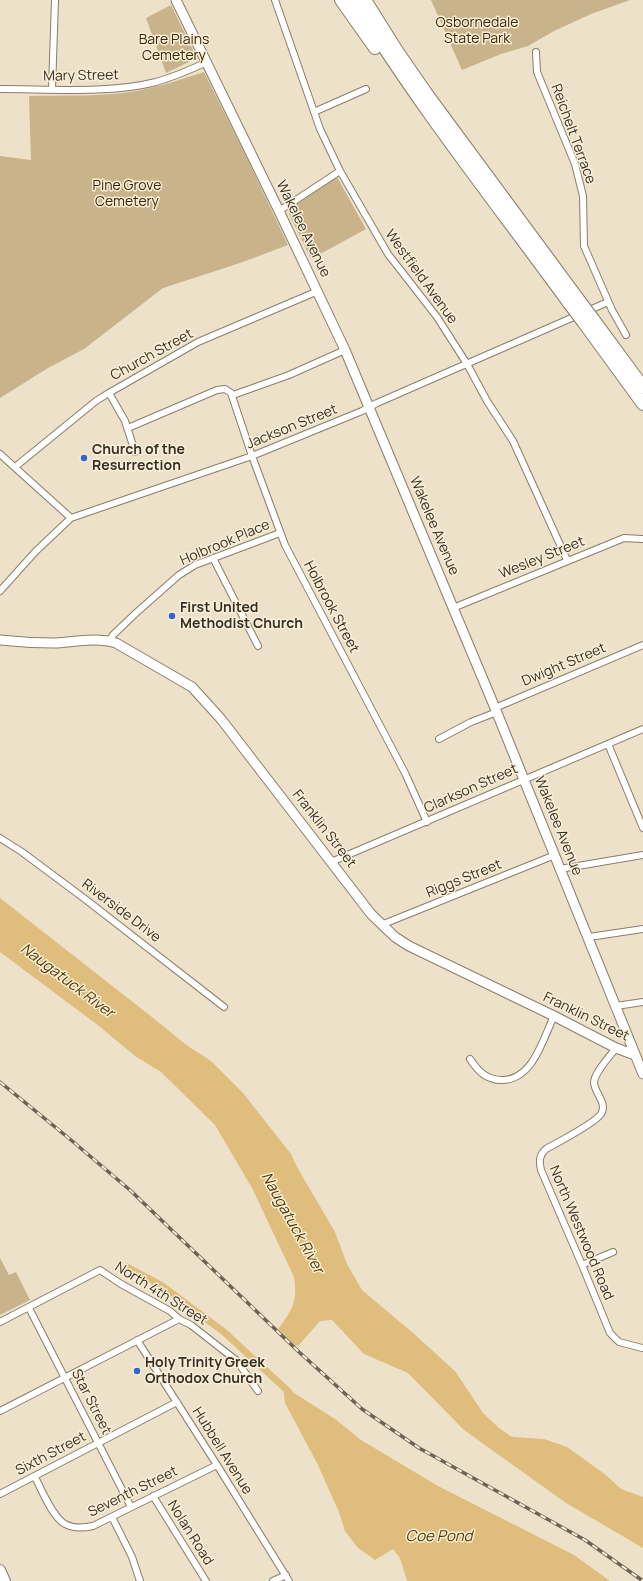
<!DOCTYPE html>
<style>
body{margin:0}
canvas{display:block;background:#eee1ca}
</style>
<canvas width="643" height="1581"></canvas>
<script>
const context = document.querySelector('canvas').getContext('2d');
context.lineJoin = 'round';
function fill(path, color) {
  context.fillStyle = color;
  context.fill(path, 'evenodd');
}
function stroke(path, color, width, dash) {
  context.strokeStyle = color;
  context.lineWidth = width;
  context.lineCap = dash ? 'butt' : 'round';
  context.setLineDash(dash || []);
  context.stroke(path);
}
function label(font, color, halo, rows, align = 'center') {
  context.font = font + ' Manrope,sans-serif';
  context.lineWidth = 3;
  context.setLineDash([]);
  context.textBaseline = 'middle';
  context.strokeStyle = halo;
  context.fillStyle = color;
  for (const [text, x, y, turn = 0] of rows) {
    context.save();
    context.translate(x, y);
    context.rotate((+turn || 0) * Math.PI / 180);
    context.textAlign = isNaN(turn) ? turn : align;
    if (halo) context.strokeText(text, 0, 0);
    context.fillText(text, 0, 0);
    context.restore();
  }
}
fill(new Path2D(`
 M 431,0 L 630,0 L 591,14 L 554,31 L 528,46 L 501,54 L 462,70 Z
 M 171,5 L 197,58 L 166,73 L 146,18 Z
 M 204,72 L 244,152 L 288,245 L 240,263 L 163,288 L 84,349 L 48,368 L 0,398 L 0,156 L 31,160 L 29,96 C 64,95 101,97 136,91 C 159,87 182,79 204,72 Z
 M 337,177 L 366,229 L 311,259 L 289,214 L 289,209 Z
 M 0,1258 L 9,1275 L 16,1272 L 30,1300 L 0,1315 Z`), '#c8b38a');
fill(new Path2D(`
 M 0,898 L 157,1021 L 185,1044 L 211,1061 L 243,1093 L 291,1154 L 297,1167 L 335,1232 L 347,1264 L 362,1290 L 413,1333 L 455,1371 L 483,1413 L 499,1428 L 512,1437 L 544,1439 L 567,1447 L 606,1475 L 621,1489 L 643,1497 L 643,1548 L 566,1503 L 464,1430 L 408,1373 L 364,1354 L 332,1320 L 320,1321 L 299,1345 L 295,1346 L 278,1329 C 292,1311 298,1301 294,1277 L 252,1188 L 215,1125 L 161,1072 L 135,1056 L 99,1026 L 0,952 Z
 M 283,1386 L 335,1419 L 361,1440 L 438,1486 L 574,1555 L 610,1581 L 407,1581 L 400,1558 L 393,1549 L 375,1560 L 358,1548 L 345,1531 L 339,1512 L 317,1463 L 285,1403 Z`), '#debd7d');
stroke(new Path2D(`
 M 127,1267 L 161,1285 L 224,1332 L 289,1392`), '#debd7d', 7);
const minor = new Path2D(`
 M 275,0 L 320,129 L 340,171 L 388,254 L 437,317 L 467,364 L 487,401 L 513,441 L 567,560
 M 536,52 L 537,72 L 575,164 L 583,196 L 584,246 L 612,310 L 626,335
 M 0,89 C 49,89 109,94 156,82 C 173,77 190,70 207,62
 M 52,89 L 55,0
 M 314,112 L 366,89
 M 279,211 L 340,171
 M 109,393 L 125,421 L 135,452
 M 233,395 L 289,375 L 345,350
 M 128,428 L 217,390 L 225,389 L 231,393 L 252,456 L 285,545 L 405,773 L 427,822
 M 0,454 L 71,518
 M 15,467 L 96,401 L 107,394 L 198,342 L 318,291
 M 213,558 L 258,646
 M 0,591 L 36,551 L 71,518 L 252,456 L 362,411 L 377,403 L 608,302
 M 453,608 L 624,538 L 642,539
 M 109,641 L 113,635 L 136,613 L 179,575 L 195,565 L 280,533
 M 495,708 L 643,645
 M 439,739 L 471,722 L 497,712
 M 608,744 L 643,828
 M 0,838 L 22,852 L 85,899 L 224,1007
 M 331,862 L 643,729
 M 560,869 L 643,855
 M 381,925 L 555,855
 M 589,937 L 643,929
 M 616,1006 L 643,1002
 M 616,1048 C 610,1056 595,1072 594,1082 C 594,1093 608,1103 601,1114 C 594,1124 558,1142 546,1149 C 539,1155 539,1161 541,1170 L 582,1265 L 610,1333 L 619,1342 L 642,1348
 M 470,1059 C 478,1071 486,1080 502,1080 C 533,1080 543,1039 554,1016
 M 582,1265 L 613,1252
 M 29,1308 L 131,1507
 M 0,1322 L 100,1270 L 121,1284 L 170,1311 L 179,1319 L 191,1325 L 237,1361 L 258,1391
 M 137,1340 L 217,1465 L 289,1581
 M 0,1411 L 179,1319
 M 35,1477 C 41,1489 53,1518 65,1524 C 74,1529 84,1528 93,1526 L 217,1465
 M 0,1494 L 177,1402
 M 153,1496 L 206,1581
 M 112,1517 L 132,1557 L 140,1581
 M 273,1581 L 286,1575`);
const secondary = new Path2D(`
 M 176,0 L 279,211 L 345,350 L 495,708 L 643,1074
 M 0,640 C 18,642 36,643 54,643 C 74,642 96,637 116,643 L 192,687 L 221,719 L 371,914 L 395,937 L 409,946 L 554,1016 L 616,1048 L 635,1055`);
const primary = new Path2D(`
 M 0,1570 L 5,1581`);
const motorway = new Path2D(`
 M 341,0 L 375,48
 M 354,0 C 418,105 496,203 569,303
 M 365,0 L 397,51 L 426,93 L 578,299
 M 593,319 L 643,387
 M 584,323 L 643,404`);
stroke(minor, '#897e69', 8);
stroke(secondary, '#897e69', 11);
stroke(primary, '#897e69', 12);
stroke(motorway, '#897e69', 14);
stroke(minor, '#fff', 6);
stroke(secondary, '#fff', 9);
stroke(primary, '#fff', 10);
stroke(motorway, '#fff', 12);
const rail = new Path2D(`
 M 0,1082 L 71,1140 L 131,1191 L 299,1352 L 362,1409 L 419,1448 L 585,1540 L 643,1581`);
stroke(rail, '#6b6356', 3.5);
stroke(rail, '#fbefd7', 2, [6]);
const motorwayBridge = new Path2D(`
 M 578,299 L 593,319
 M 569,303 L 584,323`);
stroke(motorwayBridge, '#897e69', 14, []);
stroke(motorwayBridge, '#fff', 12);
for (const [x, y, r, color] of [
 [84,458,4,"#3364d3"],
 [172,616,4,"#3364d3"],
 [137,1371,4,"#3364d3"]
]) {
  const dot = new Path2D();
  dot.arc(x, y, r, 0, 2 * Math.PI);
  context.fillStyle = color;
  context.fill(dot);
  stroke(dot, '#fbefd7', 1.5);
}
label('14px', '#35280a', '#fbefd7', [
 ["Osbornedale",477,23],
 ["State Park",477,39],
 ["Bare Plains",174,40],
 ["Cemetery",174,56],
 ["Pine Grove",127,186],
 ["Cemetery",127,202]
]);
label('14px', '#353027', '#fbefd7', [
 ["Mary Street",81,76,-1],
 ["Reichelt Terrace",573,134,70],
 ["Wakelee Avenue",303,229,64],
 ["Westfield Avenue",421,277,54],
 ["Church Street",152,355,-29],
 ["Jackson Street",292,427,-22],
 ["Wakelee Avenue",434,526,67],
 ["Holbrook Place",225,543,-23],
 ["Wesley Street",542,558,-22],
 ["Holbrook Street",331,607,62],
 ["Dwight Street",564,665,-23],
 ["Clarkson Street",471,789,-24],
 ["Wakelee Avenue",558,826,68],
 ["Franklin Street",324,829,52],
 ["Riggs Street",464,879,-22],
 ["Riverside Drive",121,911,37],
 ["Franklin Street",586,1017,26],
 ["North Westwood Road",581,1233,67],
 ["North 4th Street",161,1294,32],
 ["Star Street",91,1402,63],
 ["Hubbell Avenue",222,1451,58],
 ["Sixth Street",51,1454,-28],
 ["Seventh Street",133,1492,-26],
 ["Nolan Road",190,1533,58]
]);
label('bold 14px', '#353027', '#fbefd7', [
 ["Church of the",92,450],
 ["Resurrection",92,466],
 ["First United",180,608],
 ["Methodist Church",180,624],
 ["Holy Trinity Greek",145,1363],
 ["Orthodox Church",145,1379]
], 'left');
label('italic 15px', '#4f3902', '#fbefd7', [
 ["Naugatuck River",67,981,37],
 ["Naugatuck River",292,1223,61],
 ["Coe Pond",439,1537]
]);
</script>
